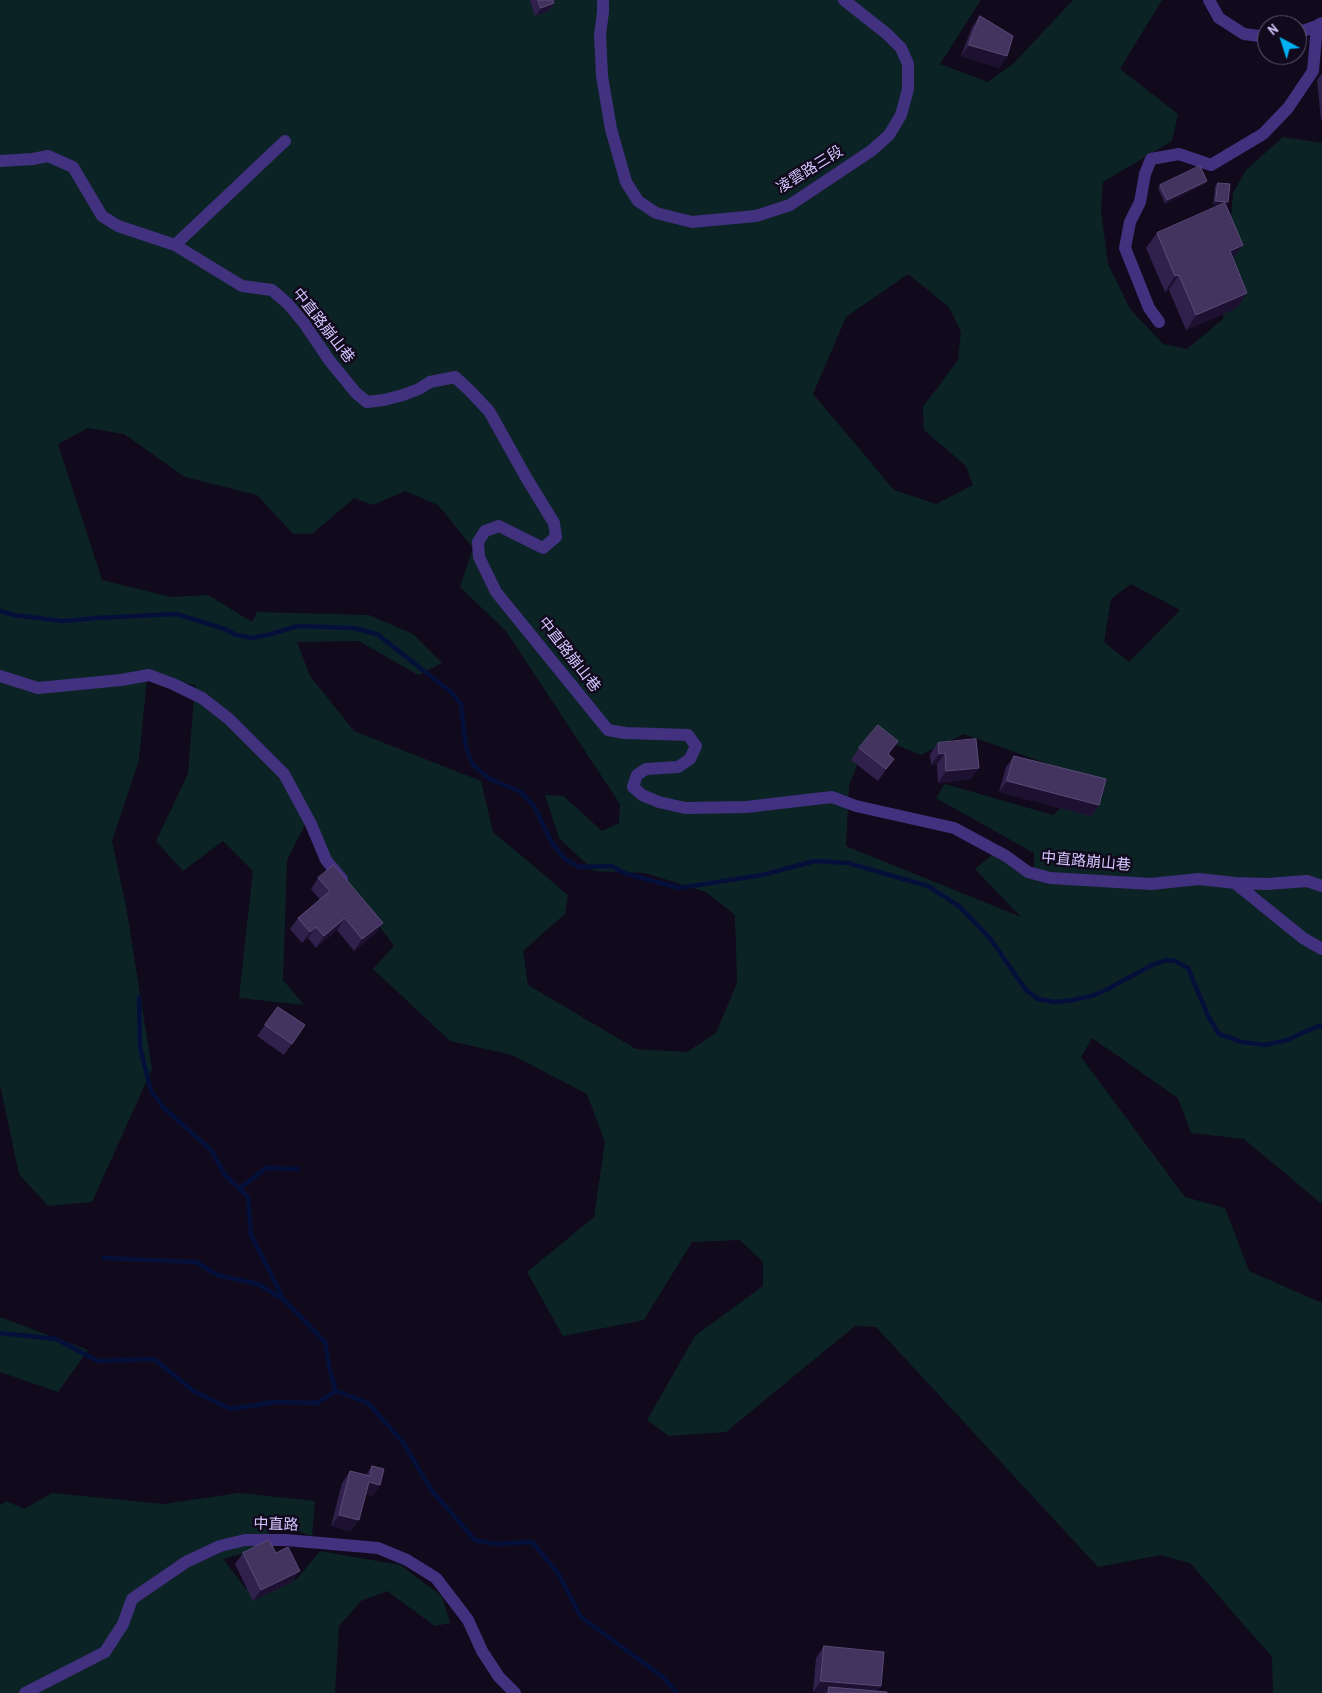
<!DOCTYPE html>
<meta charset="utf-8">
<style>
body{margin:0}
#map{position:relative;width:1322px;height:1693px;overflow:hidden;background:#100a1c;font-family:"Archivo Narrow",sans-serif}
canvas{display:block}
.north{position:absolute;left:1257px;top:15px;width:50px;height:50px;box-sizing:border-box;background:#100a1c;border:1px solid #5f5577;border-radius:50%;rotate:320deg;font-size:14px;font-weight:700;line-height:20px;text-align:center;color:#d5c5ff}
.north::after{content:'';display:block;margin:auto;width:18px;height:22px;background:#00b0f0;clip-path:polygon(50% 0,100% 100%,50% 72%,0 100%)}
</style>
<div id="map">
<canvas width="1322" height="1693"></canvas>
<div class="north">N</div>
</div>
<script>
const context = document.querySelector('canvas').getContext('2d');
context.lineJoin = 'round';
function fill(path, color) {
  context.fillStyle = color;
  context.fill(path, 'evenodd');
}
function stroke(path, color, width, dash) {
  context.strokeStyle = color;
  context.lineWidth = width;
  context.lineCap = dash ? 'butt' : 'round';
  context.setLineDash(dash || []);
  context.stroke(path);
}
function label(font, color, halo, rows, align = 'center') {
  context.font = font + ' "Archivo Narrow","Noto Sans TC",sans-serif';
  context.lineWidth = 5;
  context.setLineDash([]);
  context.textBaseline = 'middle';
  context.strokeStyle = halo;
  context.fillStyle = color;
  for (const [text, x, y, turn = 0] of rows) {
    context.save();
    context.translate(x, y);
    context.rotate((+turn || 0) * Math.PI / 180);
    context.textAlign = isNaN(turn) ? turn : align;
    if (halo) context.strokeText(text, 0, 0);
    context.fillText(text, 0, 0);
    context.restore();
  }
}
fill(new Path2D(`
 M 0,0 L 981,0 L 940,64 L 988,82 L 1014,63 L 1073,0 L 1162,0 L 1120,69 L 1178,114 L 1172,141 L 1103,182 L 1101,210 L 1108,264 L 1130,309 L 1163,344 L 1187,349 L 1223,319 L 1233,193 L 1246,170 L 1283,137 L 1322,143 L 1322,1204 L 1244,1139 L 1191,1133 L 1178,1098 L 1092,1038 L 1081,1057 L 1185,1197 L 1225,1208 L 1249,1271 L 1322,1303 L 1322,1693 L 1273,1693 L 1272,1657 L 1190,1563 L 1161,1555 L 1098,1567 L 876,1327 L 855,1326 L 726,1432 L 669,1436 L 647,1420 L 695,1336 L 763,1286 L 763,1262 L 740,1240 L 692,1242 L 644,1320 L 563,1336 L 527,1272 L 594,1217 L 605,1142 L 587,1094 L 512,1055 L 450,1041 L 373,969 L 394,946 L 305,825 L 287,860 L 283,980 L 304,1005 L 239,998 L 253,871 L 223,841 L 183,871 L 156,841 L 188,774 L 195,685 L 147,677 L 139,760 L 112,841 L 126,906 L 152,1069 L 92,1202 L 48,1206 L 19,1174 L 0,1085 ZM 908,274 L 949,307 L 961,332 L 958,360 L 923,407 L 924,430 L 966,466 L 973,485 L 936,504 L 894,490 L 813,394 L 846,317 ZM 88,428 L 124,434 L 185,477 L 257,495 L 293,534 L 312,534 L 354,498 L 373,505 L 405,491 L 438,505 L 473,548 L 460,587 L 506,631 L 620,804 L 619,823 L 602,831 L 563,796 L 545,795 L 559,838 L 594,871 L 645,873 L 706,892 L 735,915 L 737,983 L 716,1033 L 687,1052 L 636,1049 L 528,985 L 523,951 L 565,914 L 568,895 L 493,832 L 481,781 L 354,731 L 310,676 L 297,642 L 359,641 L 418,675 L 442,663 L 413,634 L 369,615 L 257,612 L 252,622 L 208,595 L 171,597 L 102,580 L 58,444 ZM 1131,584 L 1180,610 L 1129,662 L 1104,642 L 1111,599 ZM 869,734 L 921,755 L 964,734 L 1090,779 L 1053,815 L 945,784 L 936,798 L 1034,853 L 1034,868 L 997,851 L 975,869 L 1021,917 L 846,846 L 849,786 Z
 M 0,1317 L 88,1350 L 58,1392 L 0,1372 Z
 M 52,1493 L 163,1504 L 239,1493 L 315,1501 L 312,1536 L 272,1523 L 265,1548 L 223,1559 L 246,1589 L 297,1579 L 320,1551 L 400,1565 L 442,1596 L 450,1623 L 435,1626 L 387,1591 L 361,1601 L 339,1626 L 335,1693 L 0,1693 L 0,1505 L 6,1501 L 24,1509 Z`), '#0c2326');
stroke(new Path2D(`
 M 0,611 L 13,615 L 63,621 L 97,618 L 176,614 L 225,629 L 236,635 L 252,638 L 267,635 L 298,626 L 353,628 L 377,634 L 451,692 L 461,704 L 466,748 L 473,765 L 490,779 L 521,792 L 534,806 L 552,843 L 565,859 L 579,867 L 612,866 L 624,873 L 679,888 L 762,875 L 815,861 L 848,863 L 928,886 L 960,907 L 989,937 L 1026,990 L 1038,999 L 1055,1002 L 1073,1000 L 1092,996 L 1106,990 L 1152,965 L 1167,960 L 1175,961 L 1188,968 L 1208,1016 L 1219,1034 L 1242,1042 L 1265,1045 L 1287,1040 L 1318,1026 L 1322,1027
 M 139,997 L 140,1047 L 151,1091 L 164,1108 L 211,1150 L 225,1175 L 248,1197 L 251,1235 L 284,1300
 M 239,1189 L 266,1168 L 298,1169
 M 104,1258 L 196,1262 L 217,1275 L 258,1284 L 284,1300 L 325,1342 L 330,1371 L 336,1391
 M 0,1333 L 56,1339 L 98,1361 L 154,1359 L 195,1392 L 231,1409 L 275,1402 L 317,1403 L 336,1391 L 368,1403 L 402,1441 L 432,1491 L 475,1540 L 495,1544 L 532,1542 L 558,1573 L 581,1617 L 663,1677 L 677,1693`), '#05103a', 4.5);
stroke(new Path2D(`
 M 603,0 L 603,12 L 600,35 L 602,76 L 611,129 L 626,182 L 638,201 L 656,213 L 692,222 L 756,216 L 790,205 L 871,151 L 889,135 L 901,115 L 908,89 L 908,64 L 901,48 L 887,34 L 844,0
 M 1209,0 L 1219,18 L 1244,34 L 1267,37
 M 1297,33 L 1317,26 L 1322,23
 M 0,161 L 33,159 L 48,156 L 73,167 L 102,216 L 118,226 L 175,245 L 242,286 L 272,290 L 288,304 L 304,323 L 329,360 L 356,393 L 367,402 L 384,400 L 403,395 L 419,389 L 430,382 L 455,377 L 468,389 L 489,411 L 527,479 L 554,523 L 556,537 L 543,548 L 499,526 L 485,531 L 478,542 L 479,557 L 496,592 L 608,730 L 625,733 L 688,735 L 696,746 L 690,759 L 678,767 L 646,769 L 637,775 L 633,787 L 642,795 L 659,802 L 685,808 L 746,807 L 832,797 L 856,806 L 954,828 L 1006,856 L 1028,872 L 1050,878 L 1151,884 L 1199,879 L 1235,883 L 1303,938 L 1322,949
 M 175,245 L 285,141
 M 1159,322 L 1149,308 L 1125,248 L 1130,222 L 1140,202 L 1145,174 L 1151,159 L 1179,154 L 1211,165 L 1263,134 L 1288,108 L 1313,71 L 1317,26
 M 0,676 L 38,688 L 121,680 L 149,675 L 173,684 L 202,698 L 229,719 L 284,774 L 311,824 L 326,860 L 342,879
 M 1235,883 L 1267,884 L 1307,881 L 1322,886
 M 25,1693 L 105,1652 L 123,1624 L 132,1599 L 186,1562 L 220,1546 L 245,1540 L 286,1540 L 378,1548 L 407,1560 L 436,1578 L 468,1620 L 482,1651 L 499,1677 L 515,1693`), '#41317f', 12);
fill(new Path2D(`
 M 530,0 L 553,0 L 554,3 L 549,11 L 535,16 Z
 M 980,16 L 1007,56 L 999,68 L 961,56 L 972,27 Z
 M 1322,73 L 1322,120 L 1321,120 L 1317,80 Z
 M 1218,183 L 1226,205 L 1233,259 L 1237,308 L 1186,330 L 1169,290 L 1165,292 L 1146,248 L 1157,233 L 1220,206 L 1213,205 L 1215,187 Z
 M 1204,184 L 1165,204 L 1158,188 L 1160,185 Z
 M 938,743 L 971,779 L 938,783 L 937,764 L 931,765 L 930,754 Z
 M 859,748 L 889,754 L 894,759 L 878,781 L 851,760 Z
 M 1014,756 L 1099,805 L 1091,816 L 999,792 L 1006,767 Z
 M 318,878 L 383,923 L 375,934 L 354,951 L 337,930 L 316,948 L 308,938 L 302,943 L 290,929 L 298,918 L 320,900 L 311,889 Z
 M 278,1007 L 305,1025 L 284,1055 L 257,1036 Z
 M 372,1466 L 380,1485 L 372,1496 L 366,1494 L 351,1531 L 331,1526 L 342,1483 L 350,1471 L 366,1475 Z
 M 243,1553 L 276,1553 L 292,1582 L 253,1601 L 235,1564 Z
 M 824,1646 L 881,1686 L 877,1691 L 887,1693 L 825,1693 L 813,1692 L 816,1658 Z`), '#30214c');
fill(new Path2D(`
 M 554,3 L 549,11 L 535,16 L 541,8 Z
 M 969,45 L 1007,56 L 999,68 L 961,56 Z
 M 1207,181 L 1204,184 L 1165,204 L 1167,200 Z
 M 1216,201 L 1228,202 L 1225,206 L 1213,205 Z
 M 1243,245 L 1232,260 L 1230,251 Z
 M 1179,275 L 1169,290 L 1165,292 L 1175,276 Z
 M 1247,293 L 1237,308 L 1186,330 L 1196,315 Z
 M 945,753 L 937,764 L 931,765 L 939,754 Z
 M 894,759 L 878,781 L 886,769 Z
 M 979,768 L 971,779 L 938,783 L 946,771 Z
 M 1007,781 L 1099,805 L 1091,816 L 999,792 Z
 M 345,918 L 337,930 L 316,948 L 324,936 Z
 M 383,923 L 375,934 L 354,951 L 362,939 Z
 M 316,927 L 308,938 L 302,943 L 310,932 Z
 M 369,1482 L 380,1485 L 372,1496 L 361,1493 Z
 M 339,1515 L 359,1520 L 351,1531 L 331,1526 Z
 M 300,1571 L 292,1582 L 253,1601 L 261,1590 Z
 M 821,1681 L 881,1686 L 876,1693 L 829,1687 L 825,1693 L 813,1692 Z`), '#1c1130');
const building = new Path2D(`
 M 538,0 L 553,0 L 554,3 L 541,8 Z
 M 980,16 L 1013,36 L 1007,56 L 969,45 Z
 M 1200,166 L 1207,181 L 1167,200 L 1160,185 Z
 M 1218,183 L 1230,184 L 1228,202 L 1216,201 Z
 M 1225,203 L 1243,245 L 1230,251 L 1247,293 L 1196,315 L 1179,275 L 1175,276 L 1157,233 Z
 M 878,725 L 898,741 L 888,754 L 894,759 L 886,769 L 859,748 Z
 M 976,739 L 979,768 L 946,771 L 945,753 L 939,754 L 938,743 Z
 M 1014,756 L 1106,779 L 1099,805 L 1007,781 Z
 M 334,865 L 383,923 L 362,939 L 345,918 L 324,936 L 316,927 L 310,932 L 298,918 L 330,891 L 318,878 Z
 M 278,1007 L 305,1025 L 292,1044 L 265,1025 Z
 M 372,1466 L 384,1469 L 380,1485 L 369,1482 L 359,1520 L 339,1515 L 350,1471 L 370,1476 Z
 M 269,1540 L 276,1553 L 288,1547 L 300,1571 L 261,1590 L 243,1553 Z
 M 824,1646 L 884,1652 L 881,1686 L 821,1681 Z
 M 829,1687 L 887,1692 L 887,1693 L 829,1693 Z`);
fill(building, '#42335f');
stroke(building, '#594a78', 1);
label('15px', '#d5c5ff', '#100a1c', [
 ["凌雲路三段",810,170,-32],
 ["中直路崩山巷",323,326,52],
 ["中直路崩山巷",569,655,52],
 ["中直路崩山巷",1086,862,5],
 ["中直路",276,1525,2]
]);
</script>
